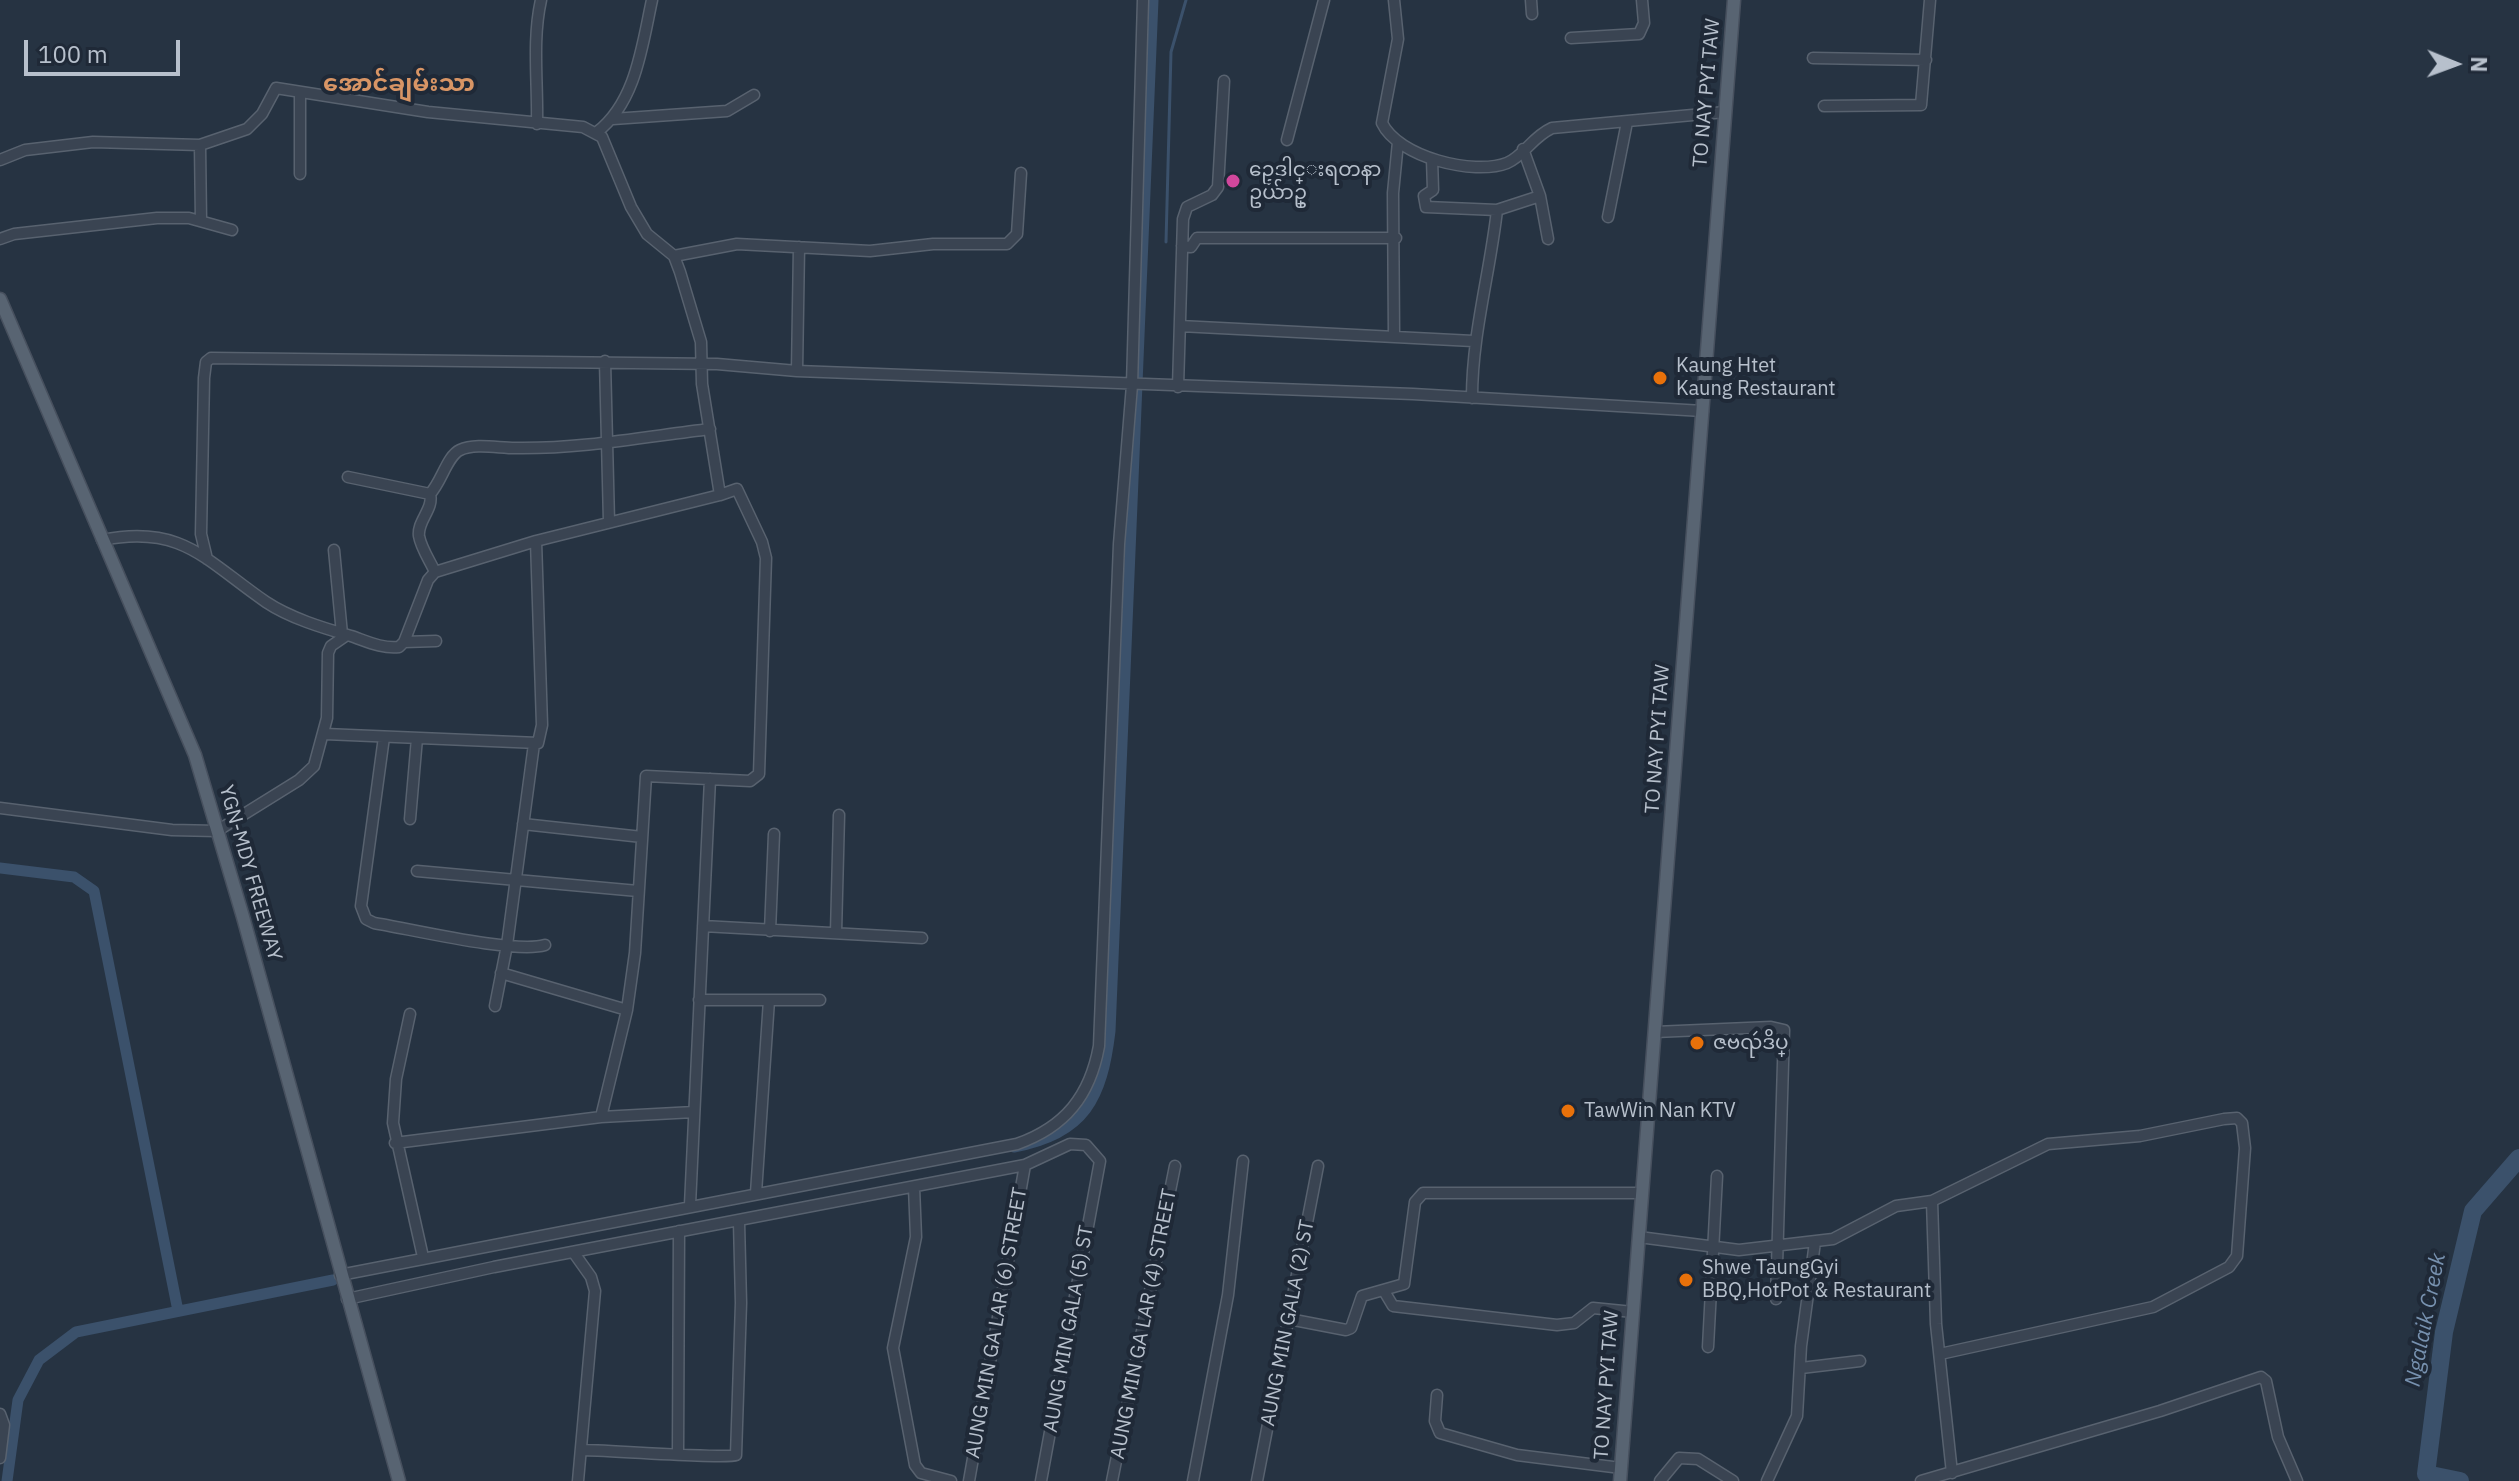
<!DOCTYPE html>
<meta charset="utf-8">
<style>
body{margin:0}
#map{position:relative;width:2519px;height:1481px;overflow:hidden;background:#263342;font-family:"IBM Plex Sans",sans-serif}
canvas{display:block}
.north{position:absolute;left:2415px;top:24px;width:80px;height:80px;-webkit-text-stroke:6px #1f2937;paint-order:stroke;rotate:91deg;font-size:22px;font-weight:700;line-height:32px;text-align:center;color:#b7c0cc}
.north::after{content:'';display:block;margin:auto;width:28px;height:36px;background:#b7c0cc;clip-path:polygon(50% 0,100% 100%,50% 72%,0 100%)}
.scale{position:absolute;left:24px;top:40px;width:156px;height:36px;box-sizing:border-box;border:4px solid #b7c0cc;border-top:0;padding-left:10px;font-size:24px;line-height:28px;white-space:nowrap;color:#b7c0cc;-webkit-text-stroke:6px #1f2937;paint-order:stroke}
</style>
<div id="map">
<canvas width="2519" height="1481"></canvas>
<div class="north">N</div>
<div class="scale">100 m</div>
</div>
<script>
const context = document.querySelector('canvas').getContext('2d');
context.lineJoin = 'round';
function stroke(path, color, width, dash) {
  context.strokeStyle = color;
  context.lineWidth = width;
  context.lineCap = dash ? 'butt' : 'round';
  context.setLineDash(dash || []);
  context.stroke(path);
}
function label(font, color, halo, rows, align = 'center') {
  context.font = font + ' "IBM Plex Sans","Noto Sans Myanmar",sans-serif';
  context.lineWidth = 8;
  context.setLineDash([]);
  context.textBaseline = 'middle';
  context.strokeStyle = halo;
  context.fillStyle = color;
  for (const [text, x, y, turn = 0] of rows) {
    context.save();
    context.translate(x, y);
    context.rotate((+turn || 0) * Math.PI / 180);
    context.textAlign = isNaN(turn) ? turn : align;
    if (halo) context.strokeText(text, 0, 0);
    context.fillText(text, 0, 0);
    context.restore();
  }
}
stroke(new Path2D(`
 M 1166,242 L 1171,52 L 1186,0`), '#3b516b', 3);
stroke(new Path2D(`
 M 0,868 L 74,877 L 94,891 L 178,1311
 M 1014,1147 C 1085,1134 1102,1098 1110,1031 L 1153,0
 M 7,1481 L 18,1400 L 39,1360 L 76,1332 L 333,1280`), '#3b516b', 11);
stroke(new Path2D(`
 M 2460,1481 L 2426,1474 L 2444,1332 L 2473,1211 L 2519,1158`), '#3b516b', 18);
const minor = new Path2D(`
 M 1394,0 L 1398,39 L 1382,123 C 1398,157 1474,176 1507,163 C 1524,156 1532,137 1552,128 L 1725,112
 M 1531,0 L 1532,14
 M 1571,38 L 1639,34 L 1644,23 L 1642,0
 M 1813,58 L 1926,60
 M 1824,106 L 1921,105 L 1930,0
 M 613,119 L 727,111 L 754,95
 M 537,124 C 538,83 532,40 541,0
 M 597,132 C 636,102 642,46 652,0
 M 1287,140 L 1324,0
 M 200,145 L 201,221
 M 1523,149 L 1540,196 L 1548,239
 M 1432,159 L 1433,190 L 1424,196 L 1426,207 L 1497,210 L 1540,196
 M 0,160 L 25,150 L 93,142 L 200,145 L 247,129 L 262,114 L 276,88 L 428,112 L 583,127 L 602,137 L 631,207 L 647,234 L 674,256 L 680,272 L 701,342 L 702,384 L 720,495 L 536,541 L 435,572 L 428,580 L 404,642 L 399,647 C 382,649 366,641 351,636 C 323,628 290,618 266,602 C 205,560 182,524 102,540
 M 300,174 L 300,94
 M 1608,217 L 1627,122
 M 0,239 L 14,234 L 157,218 L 189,218 L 232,230
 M 1182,246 L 1191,247 L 1197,238 L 1396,238
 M 674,256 L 737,244 L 870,251 L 933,244 L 1007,244 L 1017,234 L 1021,173
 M 1180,326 L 1473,341
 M 1394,335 L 1393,193 L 1398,142
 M 605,361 L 609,522
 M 797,371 L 799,247
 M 1178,387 L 1183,219 L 1187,207 L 1212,195 L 1218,187 L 1224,81
 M 1472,398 C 1472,334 1490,273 1497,210
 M 348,477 L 430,494
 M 334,550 L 342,634
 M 207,559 L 201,534 L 204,378 L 206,362 L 211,358 L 717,364 L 797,371 L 1413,394 L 1703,411
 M 435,572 C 430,561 421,548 419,536 C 417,521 434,509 430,494 C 442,481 447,456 460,450 C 475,443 498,448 515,448 C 581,449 644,437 710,429
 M 404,642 L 436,641
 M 325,734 L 538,743 L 542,725 L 536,541
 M 384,737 L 361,906 L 366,919 L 374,923 C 411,929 515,954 545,945
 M 0,808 L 172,830 L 217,831 L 299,780 L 314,766 L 327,718 L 328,653 L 331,646 L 347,635
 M 410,819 L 417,738
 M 523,824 L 642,837
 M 417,871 L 638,891
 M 703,926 L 922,938
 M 770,931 L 774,834
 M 836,933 L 839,815
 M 501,973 L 627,1010
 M 699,1000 L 820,1000
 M 495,1006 L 507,945 L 534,744
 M 410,1014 L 396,1079 L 393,1123 L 423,1257
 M 1655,1032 L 1771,1027 L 1784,1030 L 1776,1299
 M 601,1117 L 627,1010 L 635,953 L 646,776 L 750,781 L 759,774 L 766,558 L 762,542 L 737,489 L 720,495
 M 395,1143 L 601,1117 L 694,1112
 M 914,1187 L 916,1237 L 893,1348 L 915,1465 L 921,1473 L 951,1481
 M 756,1193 L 769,1000
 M 1932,1201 L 1936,1324 L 1952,1473
 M 690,1205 L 710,779
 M 1639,1237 L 1739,1250 L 1833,1239 L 1896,1206 L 1932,1201 L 2048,1144 L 2140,1136 L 2224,1119 L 2237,1118 L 2242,1123 L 2245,1148 L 2237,1256 L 2229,1267 L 2153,1307 L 1940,1354
 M 574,1253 L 591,1277 L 595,1291 L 578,1481
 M 340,1275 L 1017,1144 C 1065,1127 1090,1096 1099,1046 L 1119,544 L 1132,385 L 1143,0
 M 1384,1291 L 1393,1306 L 1557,1325 L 1574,1323 L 1593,1308 L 1633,1312
 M 347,1299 L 494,1267 L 1025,1165 L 1070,1144 L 1086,1145 L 1100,1161 L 1041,1481
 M 1289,1319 L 1346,1330 L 1351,1328 L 1362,1296 L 1404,1284 L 1415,1202 L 1423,1193 L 1642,1193
 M 1708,1347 L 1717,1176
 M 1801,1368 L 1860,1361
 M 1437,1395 L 1435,1421 L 1440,1433 L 1517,1455 L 1621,1468
 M 0,1414 L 4,1425 L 0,1458
 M 582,1450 C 603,1450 727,1459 736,1455 L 741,1303 L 739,1222
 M 678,1452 L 679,1231
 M 969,1481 L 1025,1165
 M 1112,1481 L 1175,1166
 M 1193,1481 L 1228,1295 L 1243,1161
 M 1257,1481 L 1318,1166
 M 1660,1481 L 1679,1458 L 1698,1459 L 1733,1481
 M 1767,1481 L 1797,1416 L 1801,1346 L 1815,1242
 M 1921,1481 L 2160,1411 L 2261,1377 L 2266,1381 L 2278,1437 L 2297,1481`);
const major = new Path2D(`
 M 0,299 L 195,755 L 243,917 L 399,1481
 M 1620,1481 L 1734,0`);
stroke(minor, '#58626f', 13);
stroke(major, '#47505e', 15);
stroke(minor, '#3a4452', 10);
stroke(major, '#586472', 12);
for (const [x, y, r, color] of [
 [1233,181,8,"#d1479c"],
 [1660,378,8,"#e8710a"],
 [1697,1043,8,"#e8710a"],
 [1568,1111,8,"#e8710a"],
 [1686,1280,8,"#e8710a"]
]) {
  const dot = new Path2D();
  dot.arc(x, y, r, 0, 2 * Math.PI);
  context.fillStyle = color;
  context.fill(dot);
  stroke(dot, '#1f2937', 3);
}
label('20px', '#b7c0cc', '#1f2937', [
 ["TO NAY PYI TAW",1707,93,-85],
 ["TO NAY PYI TAW",1658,739,-86],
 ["YGN-MDY FREEWAY",250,873,74],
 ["AUNG MIN GA LAR (6) STREET",997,1323,-80],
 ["AUNG MIN GALA (2) ST",1288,1323,-79],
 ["AUNG MIN GA LAR (4) STREET",1144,1324,-79],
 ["AUNG MIN GALA (5) ST",1069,1329,-80],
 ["TO NAY PYI TAW",1607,1385,-86]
]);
label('20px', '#b7c0cc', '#1f2937', [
 ["ဥေဒါင္းရတနာ",1249,170],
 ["ဥယ်ာဥ္",1249,193],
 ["Kaung Htet",1676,366],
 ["Kaung Restaurant",1676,389],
 ["ဇဗၺဴဒိပ္",1713,1043],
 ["TawWin Nan KTV",1584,1111],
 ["Shwe TaungGyi",1702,1268],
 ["BBQ,HotPot & Restaurant",1702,1291]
], 'left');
label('italic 22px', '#7791af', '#1f2937', [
 ["Ngalaik Creek",2426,1320,-79]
]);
label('bold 24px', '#d89565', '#1f2937', [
 ["အောင်ချမ်းသာ",399,84]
]);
</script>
